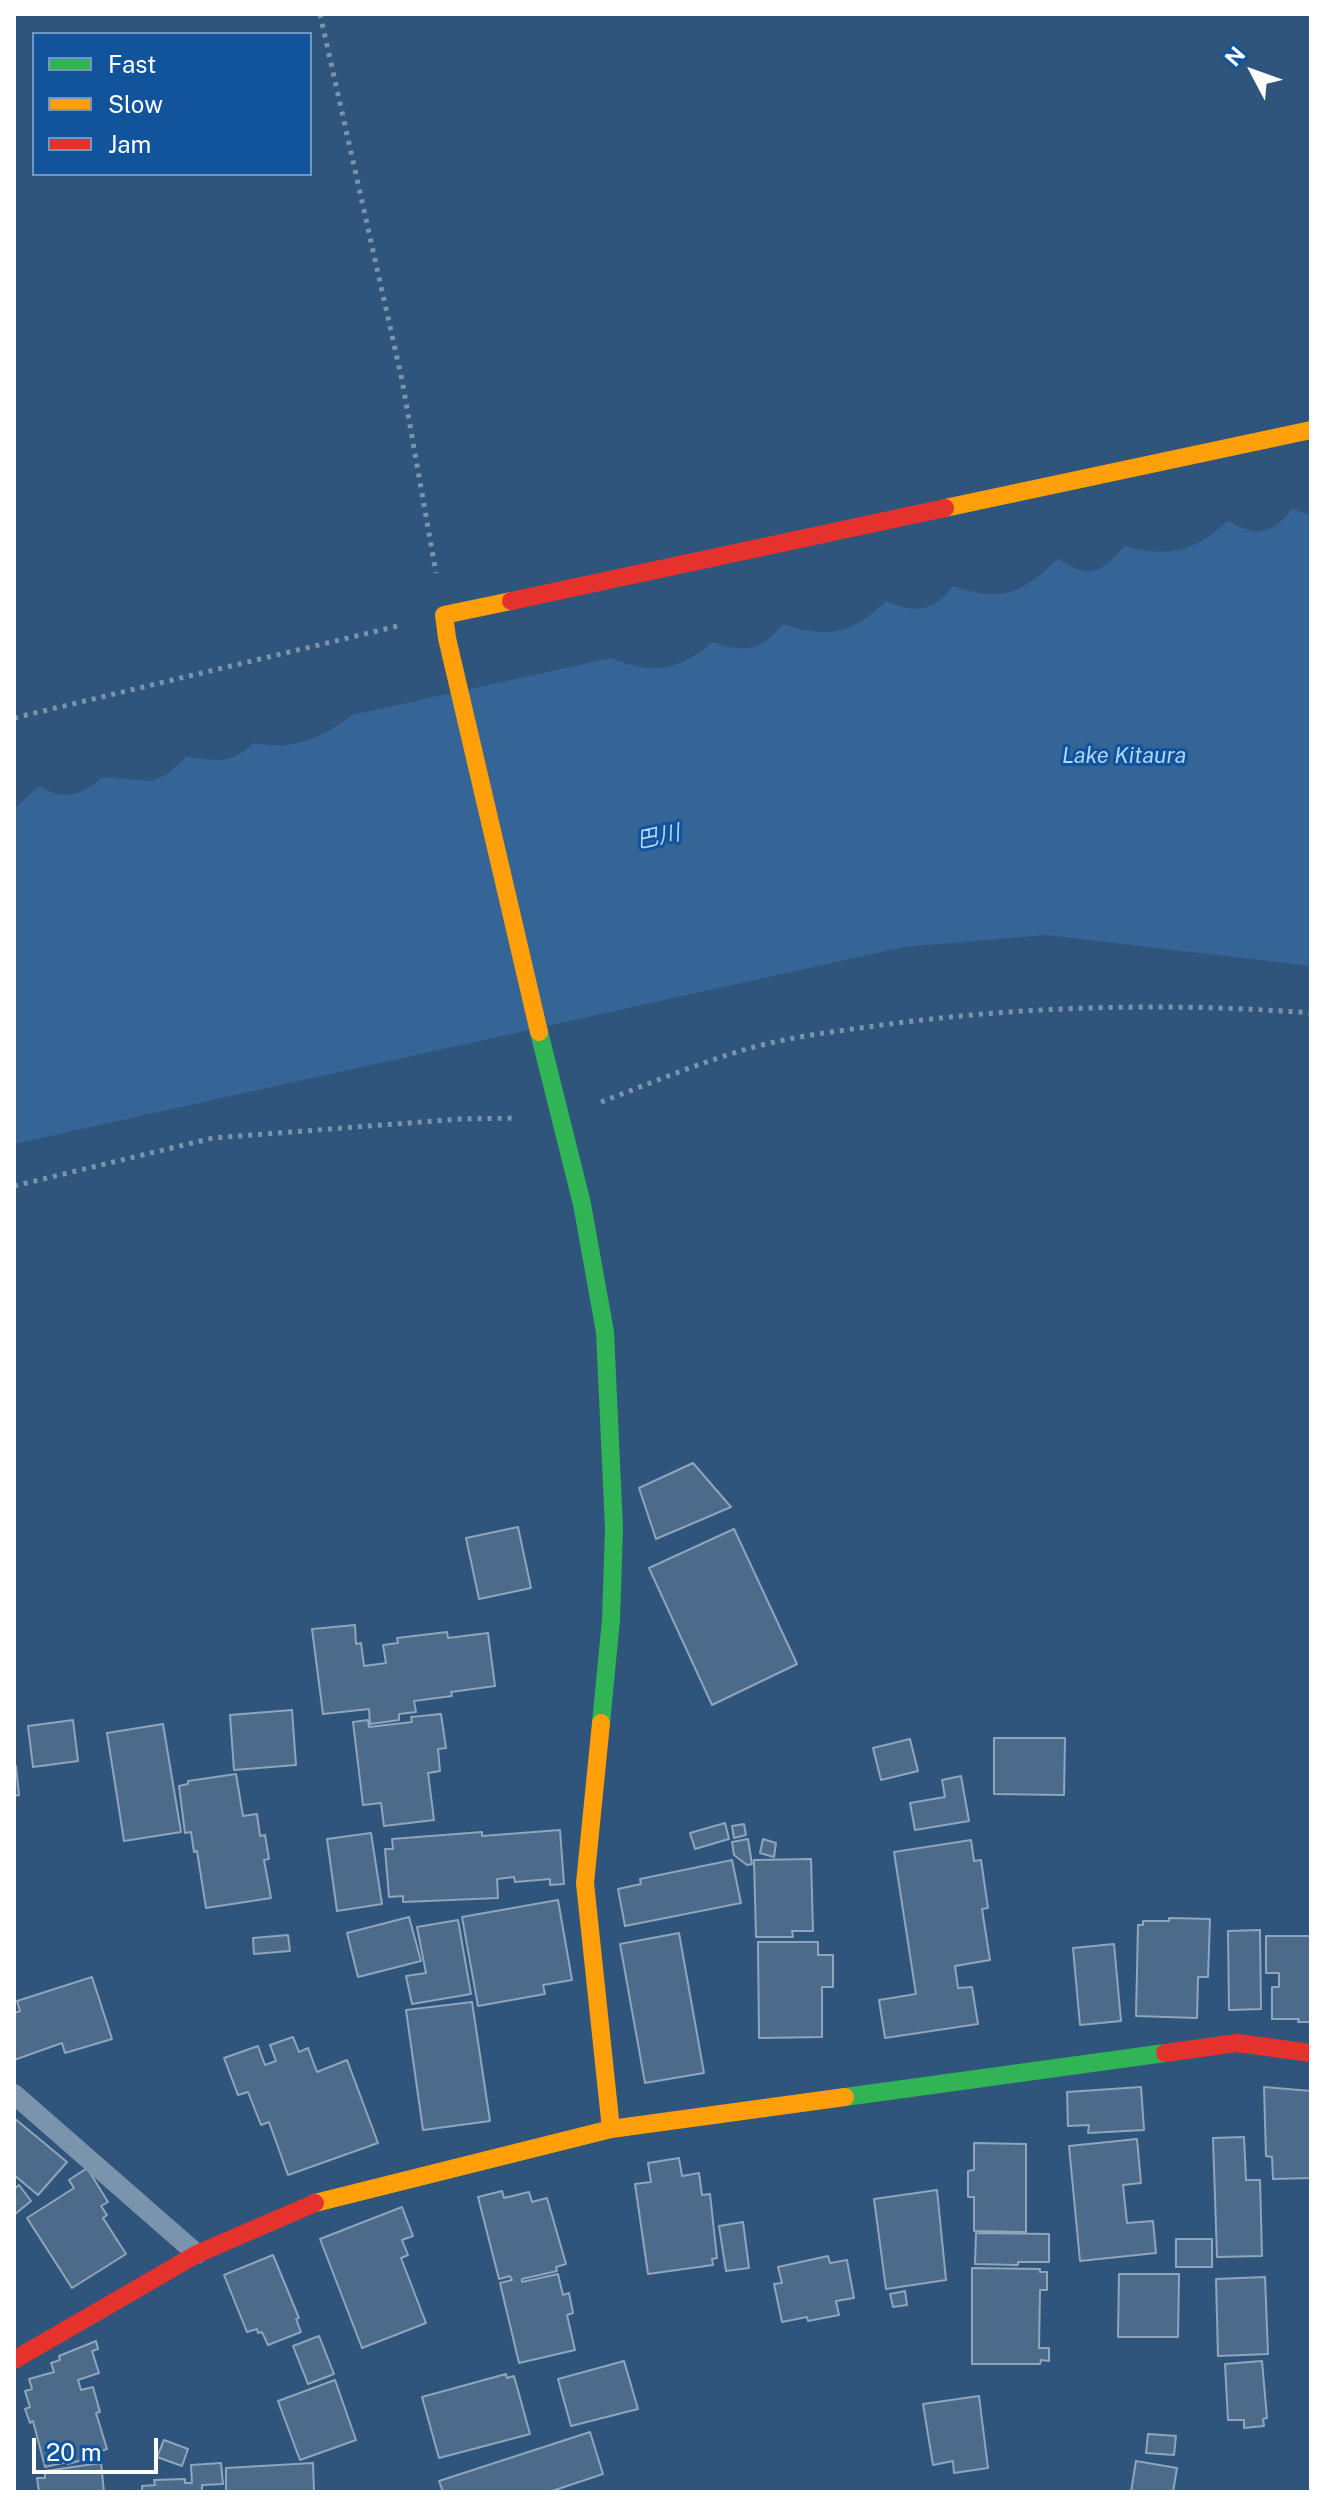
<!DOCTYPE html>
<meta charset="utf-8">
<style>
body{margin:0}
#map{position:relative;width:1325px;height:2506px;overflow:hidden;background:#30557c;font-family:"Public Sans",sans-serif}
canvas{display:block}
.frame{position:absolute;inset:0;border:16px solid #fff;pointer-events:none}
.legend{position:absolute;left:32px;top:32px;width:280px;height:144px;box-sizing:border-box;background:#11549b;border:2px solid #7098c3;margin:0;padding:10px 14px;list-style:none;font-size:24px;color:#fff}
.legend li{display:flex;align-items:center;gap:16px;height:40px}
.legend b{width:40px;border:2px solid #7098c3}
.north{position:absolute;left:1213px;top:32px;width:80px;height:80px;-webkit-text-stroke:6px #11549b;paint-order:stroke;rotate:311deg;font-size:22px;font-weight:700;line-height:32px;text-align:center;color:#fff}
.north::after{content:'';display:block;margin:auto;width:28px;height:36px;background:#fff;clip-path:polygon(50% 0,100% 100%,50% 72%,0 100%)}
.scale{position:absolute;left:32px;top:2438px;width:126px;height:36px;box-sizing:border-box;border:4px solid #fff;border-top:0;padding-left:10px;font-size:24px;line-height:28px;white-space:nowrap;color:#fff;-webkit-text-stroke:6px #11549b;paint-order:stroke}
</style>
<div id="map">
<canvas width="1325" height="2506"></canvas>
<div class="frame"></div>
<ul class="legend">
<li><b style="height:10px;background:#30b455"></b>Fast</li>
<li><b style="height:10px;background:#ff9f0a"></b>Slow</li>
<li><b style="height:10px;background:#e5322d"></b>Jam</li>
</ul>
<div class="north">N</div>
<div class="scale">20 m</div>
</div>
<script>
const context = document.querySelector('canvas').getContext('2d');
context.lineJoin = 'round';
function fill(path, color) {
  context.fillStyle = color;
  context.fill(path, 'evenodd');
}
function stroke(path, color, width, dash) {
  context.strokeStyle = color;
  context.lineWidth = width;
  context.lineCap = dash ? 'butt' : 'round';
  context.setLineDash(dash || []);
  context.stroke(path);
}
function label(font, color, halo, rows, align = 'center') {
  context.font = font + ' "Public Sans","Noto Sans JP",sans-serif';
  context.lineWidth = 6;
  context.setLineDash([]);
  context.textBaseline = 'middle';
  context.strokeStyle = halo;
  context.fillStyle = color;
  for (const [text, x, y, turn = 0] of rows) {
    context.save();
    context.translate(x, y);
    context.rotate((+turn || 0) * Math.PI / 180);
    context.textAlign = isNaN(turn) ? turn : align;
    if (halo) context.strokeText(text, 0, 0);
    context.fillText(text, 0, 0);
    context.restore();
  }
}
fill(new Path2D(`
 M 1292,509 L 1311,515 L 1311,966 L 1046,935 L 904,947 L 14,1144 L 14,809 L 39,786 C 64,802 81,795 103,777 L 151,781 L 168,774 L 187,756 C 216,762 231,764 254,743 C 294,751 321,738 352,715 L 611,658 C 655,676 676,671 713,642 C 745,654 761,650 783,624 C 830,639 851,634 886,601 C 916,614 933,612 953,586 C 1003,603 1020,594 1058,559 C 1089,579 1101,574 1124,546 C 1170,558 1193,552 1228,521 C 1257,537 1271,535 1292,509 Z`), '#356496');
const building = new Path2D(`
 M 693,1463 L 731,1507 L 656,1539 L 639,1488 Z
 M 518,1527 L 531,1588 L 479,1599 L 466,1538 Z
 M 734,1529 L 797,1664 L 712,1705 L 649,1568 Z
 M 355,1625 L 356,1644 L 361,1643 L 364,1666 L 386,1663 L 383,1645 L 398,1643 L 397,1638 L 447,1632 L 448,1638 L 488,1633 L 495,1686 L 451,1692 L 452,1696 L 414,1701 L 416,1712 L 399,1714 L 399,1720 L 370,1724 L 369,1709 L 323,1714 L 312,1629 Z
 M 292,1710 L 296,1765 L 234,1770 L 230,1715 Z
 M 441,1714 L 446,1748 L 438,1749 L 440,1771 L 428,1773 L 434,1820 L 384,1826 L 381,1803 L 363,1805 L 353,1722 L 368,1720 L 369,1727 L 412,1722 L 411,1717 Z
 M 73,1720 L 78,1761 L 33,1767 L 28,1726 Z
 M 163,1724 L 181,1832 L 124,1841 L 107,1733 Z
 M 994,1738 L 1065,1738 L 1064,1795 L 994,1794 Z
 M 910,1739 L 918,1771 L 881,1780 L 873,1748 Z
 M 16,1766 L 19,1795 L 14,1796 L 14,1767 Z
 M 236,1774 L 243,1816 L 257,1814 L 260,1836 L 265,1835 L 269,1859 L 264,1860 L 271,1898 L 206,1908 L 197,1851 L 194,1852 L 191,1832 L 185,1833 L 179,1786 L 188,1784 L 188,1781 Z
 M 961,1776 L 969,1821 L 915,1830 L 910,1803 L 945,1797 L 942,1780 Z
 M 725,1823 L 729,1839 L 695,1849 L 690,1833 Z
 M 744,1824 L 746,1835 L 734,1838 L 732,1826 Z
 M 560,1830 L 564,1884 L 550,1885 L 550,1879 L 515,1882 L 514,1877 L 497,1879 L 498,1898 L 403,1902 L 403,1896 L 389,1897 L 385,1849 L 393,1849 L 392,1839 L 482,1832 L 482,1836 Z
 M 371,1833 L 382,1904 L 337,1911 L 327,1839 Z
 M 748,1839 L 752,1864 L 747,1865 L 734,1855 L 732,1842 Z
 M 763,1839 L 776,1843 L 774,1857 L 760,1853 Z
 M 971,1840 L 974,1861 L 981,1860 L 988,1908 L 982,1909 L 990,1960 L 955,1966 L 958,1988 L 972,1987 L 978,2024 L 885,2038 L 879,2000 L 916,1994 L 894,1852 Z
 M 811,1859 L 813,1931 L 792,1931 L 793,1937 L 756,1937 L 754,1860 Z
 M 732,1860 L 741,1903 L 625,1926 L 618,1889 L 641,1884 L 640,1879 Z
 M 558,1900 L 572,1980 L 543,1985 L 545,1994 L 478,2006 L 462,1917 Z
 M 409,1917 L 421,1961 L 358,1977 L 347,1933 Z
 M 1169,1918 L 1210,1919 L 1208,1977 L 1198,1977 L 1197,2018 L 1136,2016 L 1138,1925 L 1143,1925 L 1143,1921 L 1169,1921 Z
 M 458,1920 L 471,1994 L 412,2004 L 406,1976 L 426,1973 L 417,1927 Z
 M 1260,1930 L 1261,2009 L 1229,2010 L 1228,1931 Z
 M 679,1933 L 704,2073 L 645,2083 L 620,1944 Z
 M 288,1935 L 290,1951 L 254,1954 L 253,1938 Z
 M 1266,1936 L 1311,1936 L 1311,2022 L 1298,2022 L 1299,2019 L 1272,2019 L 1272,1987 L 1279,1987 L 1279,1973 L 1266,1973 Z
 M 758,1942 L 818,1942 L 818,1955 L 833,1955 L 833,1987 L 822,1987 L 822,2037 L 759,2038 Z
 M 1114,1944 L 1121,2021 L 1080,2025 L 1073,1948 Z
 M 92,1977 L 112,2039 L 65,2053 L 62,2043 L 14,2060 L 14,2013 L 20,2011 L 17,2001 Z
 M 472,2002 L 490,2121 L 423,2130 L 406,2010 Z
 M 293,2037 L 299,2052 L 308,2048 L 317,2072 L 347,2060 L 378,2143 L 288,2175 L 269,2122 L 261,2125 L 248,2092 L 238,2095 L 224,2058 L 258,2046 L 265,2065 L 276,2061 L 270,2045 Z
 M 1141,2087 L 1144,2130 L 1088,2133 L 1089,2125 L 1068,2126 L 1067,2092 Z
 M 1264,2087 L 1311,2091 L 1311,2178 L 1273,2179 L 1272,2157 L 1266,2156 Z
 M 14,2118 L 67,2162 L 38,2195 L 14,2175 Z
 M 1244,2137 L 1246,2180 L 1260,2180 L 1262,2256 L 1217,2257 L 1213,2138 Z
 M 1137,2139 L 1141,2183 L 1123,2185 L 1127,2223 L 1153,2221 L 1156,2253 L 1080,2261 L 1069,2146 Z
 M 974,2143 L 1026,2144 L 1026,2232 L 974,2231 L 974,2197 L 968,2197 L 968,2171 L 974,2170 Z
 M 679,2158 L 682,2176 L 699,2173 L 702,2195 L 710,2194 L 717,2258 L 712,2259 L 713,2265 L 648,2274 L 635,2184 L 651,2182 L 648,2163 Z
 M 87,2168 L 108,2202 L 101,2206 L 107,2215 L 103,2218 L 126,2254 L 72,2288 L 27,2218 L 74,2188 L 69,2180 Z
 M 19,2185 L 31,2201 L 14,2215 L 14,2189 Z
 M 937,2190 L 946,2280 L 886,2289 L 874,2199 Z
 M 502,2191 L 504,2198 L 529,2192 L 532,2202 L 547,2198 L 566,2264 L 556,2267 L 557,2271 L 522,2279 L 522,2282 L 558,2274 L 563,2295 L 569,2293 L 573,2313 L 567,2315 L 575,2350 L 519,2363 L 500,2283 L 512,2280 L 510,2276 L 499,2279 L 478,2197 Z
 M 402,2207 L 413,2236 L 402,2240 L 408,2255 L 401,2258 L 426,2323 L 362,2348 L 320,2239 Z
 M 743,2222 L 749,2268 L 726,2271 L 719,2226 Z
 M 976,2233 L 1049,2234 L 1049,2262 L 1018,2262 L 1018,2265 L 975,2264 Z
 M 1176,2239 L 1212,2239 L 1212,2267 L 1176,2267 Z
 M 273,2255 L 299,2318 L 296,2319 L 301,2332 L 268,2345 L 262,2332 L 258,2333 L 257,2329 L 247,2332 L 224,2275 Z
 M 828,2256 L 830,2263 L 847,2260 L 854,2298 L 836,2301 L 839,2315 L 808,2321 L 807,2317 L 782,2322 L 774,2284 L 782,2283 L 778,2267 Z
 M 972,2268 L 1040,2269 L 1040,2272 L 1047,2272 L 1047,2290 L 1040,2290 L 1039,2348 L 1049,2348 L 1049,2361 L 1041,2360 L 1040,2364 L 972,2364 Z
 M 1119,2274 L 1179,2274 L 1178,2337 L 1118,2337 Z
 M 1265,2277 L 1268,2354 L 1218,2356 L 1216,2279 Z
 M 905,2291 L 907,2305 L 893,2307 L 890,2294 Z
 M 319,2336 L 334,2374 L 308,2384 L 293,2346 Z
 M 96,2341 L 98,2349 L 92,2351 L 99,2373 L 78,2380 L 81,2390 L 93,2387 L 100,2412 L 96,2413 L 107,2449 L 95,2453 L 96,2456 L 68,2464 L 67,2462 L 45,2467 L 33,2421 L 30,2423 L 25,2409 L 30,2407 L 25,2391 L 32,2389 L 29,2379 L 54,2372 L 51,2363 L 60,2360 L 59,2356 Z
 M 624,2361 L 638,2409 L 571,2426 L 558,2379 Z
 M 1262,2361 L 1267,2418 L 1263,2419 L 1264,2426 L 1244,2428 L 1244,2420 L 1228,2420 L 1225,2364 Z
 M 506,2374 L 507,2378 L 514,2376 L 530,2434 L 439,2458 L 422,2397 Z
 M 335,2380 L 356,2440 L 300,2460 L 278,2401 Z
 M 979,2396 L 988,2468 L 954,2473 L 953,2461 L 933,2465 L 923,2404 Z
 M 590,2432 L 603,2474 L 549,2492 L 443,2492 L 439,2481 Z
 M 1148,2434 L 1176,2436 L 1174,2455 L 1146,2453 Z
 M 164,2440 L 188,2449 L 182,2466 L 157,2457 Z
 M 1136,2461 L 1177,2468 L 1173,2492 L 1131,2492 Z
 M 101,2463 L 104,2492 L 39,2492 L 37,2478 L 45,2478 L 45,2471 Z
 M 221,2463 L 223,2484 L 202,2485 L 202,2492 L 142,2492 L 142,2486 L 155,2485 L 154,2480 L 185,2479 L 185,2483 L 192,2483 L 191,2465 Z
 M 313,2463 L 314,2492 L 226,2492 L 226,2468 Z`);
fill(building, '#4c6a89');
stroke(building, '#8fa5bb', 2);
stroke(new Path2D(`
 M 320,14 L 402,380 L 436,573
 M 14,718 L 402,625
 M 601,1102 C 646,1085 691,1066 737,1052 C 781,1038 830,1032 875,1026 C 1018,1006 1167,1002 1311,1013
 M 14,1186 L 213,1138 L 460,1119 L 517,1118`), '#7b94ad', 5, [4, 6]);
stroke(new Path2D(`
 M 14,2094 L 197,2254`), '#7b94ad', 20);
stroke(new Path2D(`
 M 539,1032 L 582,1204 L 605,1332 L 614,1528 L 611,1620 L 601,1723
 M 845,2097 L 1165,2053`), '#30b455', 18);
stroke(new Path2D(`
 M 945,508 L 1311,430
 M 511,601 L 444,615 L 447,638 L 539,1032
 M 601,1723 L 585,1883 L 611,2129
 M 315,2203 L 611,2129 L 845,2097`), '#ff9f0a', 18);
stroke(new Path2D(`
 M 511,601 L 945,508
 M 1165,2053 L 1237,2043 L 1311,2053
 M 14,2360 L 197,2254 L 315,2203`), '#e5322d', 18);
label('italic 22px', '#b1d6fb', '#11549b', [
 ["Lake Kitaura",1124,756],
 ["巴川",658,837,-12]
]);
</script>
